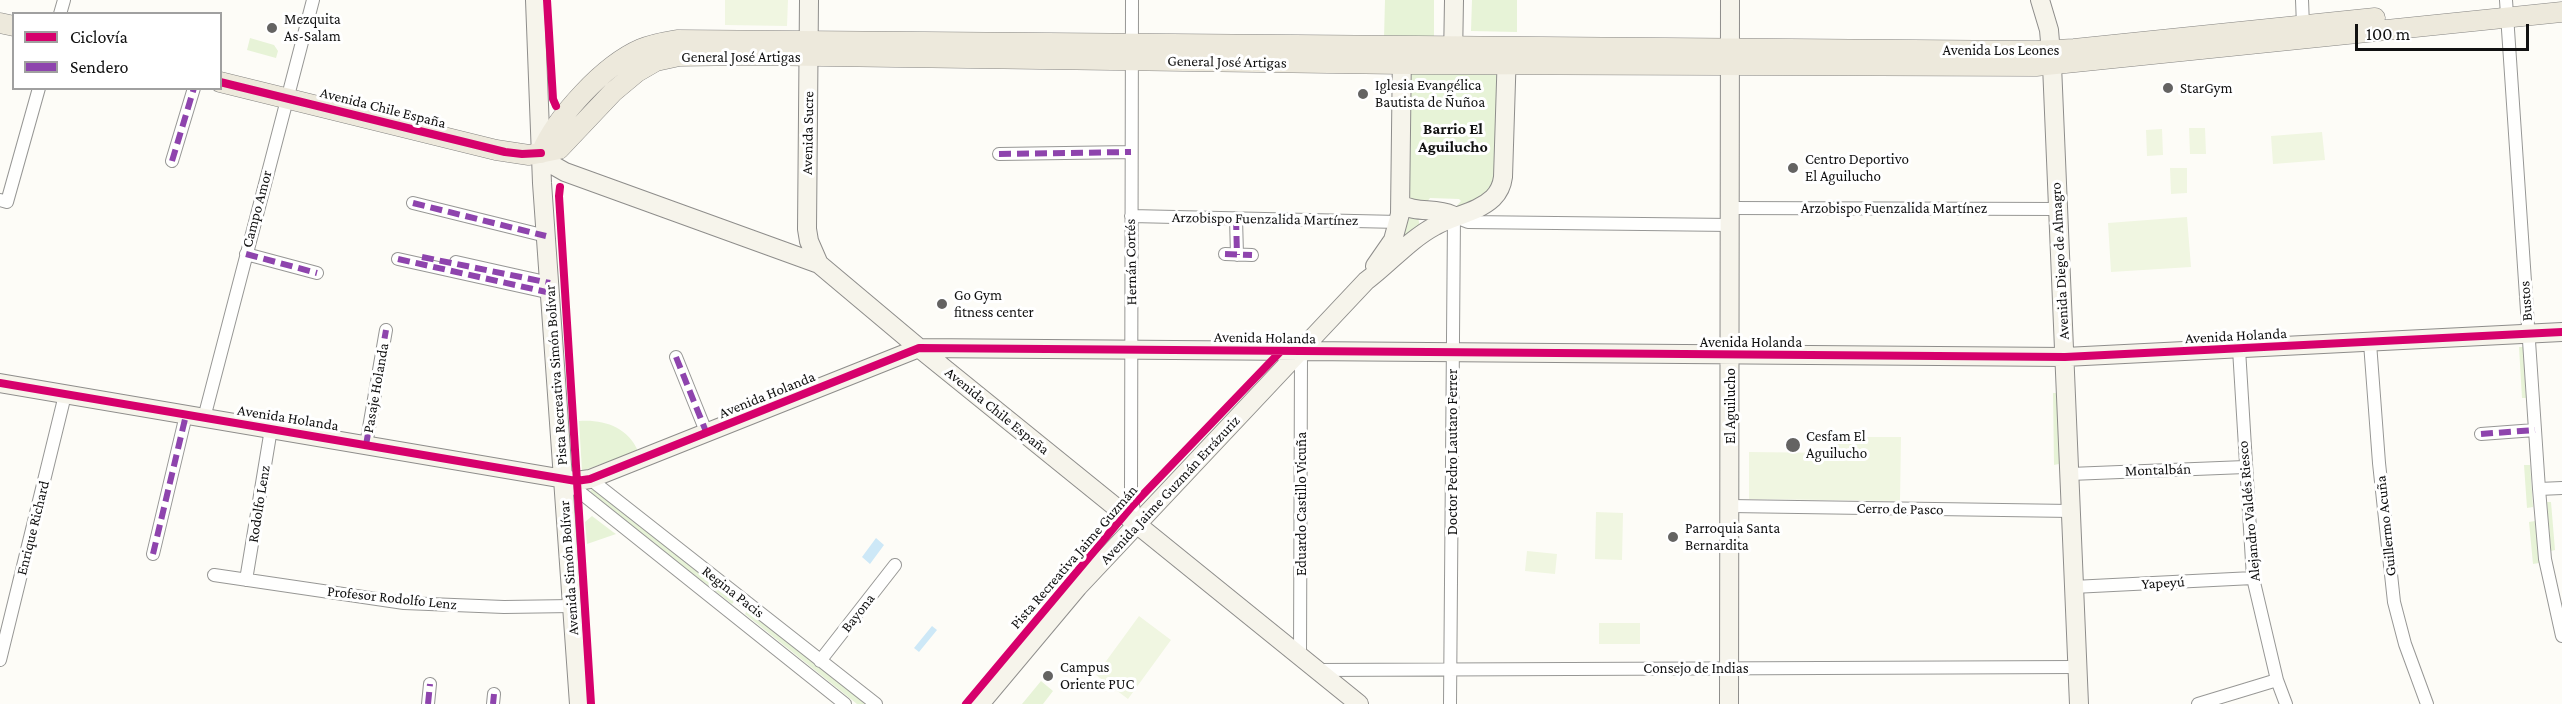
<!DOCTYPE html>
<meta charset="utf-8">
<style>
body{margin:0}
#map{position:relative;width:2562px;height:704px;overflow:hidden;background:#fdfcf7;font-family:"Crimson Pro",serif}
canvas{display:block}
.legend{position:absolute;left:12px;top:12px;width:210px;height:78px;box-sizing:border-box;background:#fff;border:2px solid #a0a0a0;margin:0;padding:8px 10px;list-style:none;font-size:18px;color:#111}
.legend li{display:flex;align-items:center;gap:12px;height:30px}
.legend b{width:30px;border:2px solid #a0a0a0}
.scale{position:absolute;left:2355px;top:24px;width:174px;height:27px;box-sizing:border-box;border:3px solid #111;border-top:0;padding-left:8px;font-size:18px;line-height:21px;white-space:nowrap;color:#111;-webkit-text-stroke:4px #fff;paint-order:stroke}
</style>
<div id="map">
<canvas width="2562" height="704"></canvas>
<ul class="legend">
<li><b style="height:8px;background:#d6006c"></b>Ciclovía</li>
<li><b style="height:8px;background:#8e44ad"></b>Sendero</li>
</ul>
<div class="scale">100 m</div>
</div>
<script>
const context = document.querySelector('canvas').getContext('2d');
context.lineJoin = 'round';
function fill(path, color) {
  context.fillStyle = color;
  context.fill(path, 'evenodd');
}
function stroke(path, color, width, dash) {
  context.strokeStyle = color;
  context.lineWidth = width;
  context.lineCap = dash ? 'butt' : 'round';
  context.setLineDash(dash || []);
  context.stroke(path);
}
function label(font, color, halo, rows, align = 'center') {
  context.font = font + ' "Crimson Pro",serif';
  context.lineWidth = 6;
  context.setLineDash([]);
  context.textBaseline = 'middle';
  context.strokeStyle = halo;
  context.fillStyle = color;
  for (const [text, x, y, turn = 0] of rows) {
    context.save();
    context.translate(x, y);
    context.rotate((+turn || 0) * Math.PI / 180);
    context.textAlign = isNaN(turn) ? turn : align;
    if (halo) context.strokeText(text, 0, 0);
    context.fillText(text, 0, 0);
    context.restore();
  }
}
fill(new Path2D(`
 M 1385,0 L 1434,0 L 1434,38 L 1384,38 Z
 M 1472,0 L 1517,0 L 1517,32 L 1471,31 Z
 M 250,38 L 274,45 L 278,51 L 276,58 L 247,50 Z
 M 1407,73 L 1497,73 L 1495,187 L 1485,198 L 1454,209 L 1461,201 L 1459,199 L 1430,198 L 1424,206 L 1408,203 Z
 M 1417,214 L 1420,226 L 1400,245 L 1406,216 Z
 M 2519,347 L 2523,347 L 2526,398 L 2522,398 Z
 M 2053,393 L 2059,393 L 2059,464 L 2054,465 Z
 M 579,421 C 603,419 628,427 638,451 L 582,471 Z
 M 2524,465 L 2530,465 L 2533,507 L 2527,508 Z
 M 593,488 L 736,599 L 732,604 L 602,504 L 590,491 Z
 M 2547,502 L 2551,502 L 2555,550 L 2551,551 Z
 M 592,516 L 613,532 L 616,534 L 587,544 L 585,522 Z
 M 2535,521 L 2539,563 L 2533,564 L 2529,522 Z
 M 748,609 L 867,704 L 857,704 L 745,614 Z
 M 1041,681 L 1053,691 L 1043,704 L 1022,704 Z`), '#e7f3d7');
fill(new Path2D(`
 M 725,0 L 788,0 L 787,26 L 725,25 Z
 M 2189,128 L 2205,128 L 2206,154 L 2190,154 Z
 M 2162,129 L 2163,155 L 2147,156 L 2146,130 Z
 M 2322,132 L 2325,160 L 2273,164 L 2271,136 Z
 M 2170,168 L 2187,168 L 2187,193 L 2171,194 Z
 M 2187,217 L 2191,267 L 2111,272 L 2108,223 Z
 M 1837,437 L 1901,437 L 1900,501 L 1749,499 L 1749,452 L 1836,453 Z
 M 1596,512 L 1623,513 L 1622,560 L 1595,559 Z
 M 1527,551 L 1557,554 L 1555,574 L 1525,571 Z
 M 1139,616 L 1171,640 L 1128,699 L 1096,675 Z
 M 1599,623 L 1640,623 L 1640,644 L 1599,644 Z`), '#f0f6e1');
fill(new Path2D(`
 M 876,538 L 884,545 L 870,564 L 862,557 Z
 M 932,626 L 937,630 L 919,652 L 914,648 Z`), '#cde8f7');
const street = new Path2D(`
 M 1132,0 L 1131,496 L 1137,524
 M 2302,0 L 2303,25
 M 2506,0 L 2539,489 L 2545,559 L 2562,636
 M 60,14 L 64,0
 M 999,154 L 1131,152
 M 172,161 L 194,88
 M 0,200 L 7,202 L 39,88
 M 413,203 L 546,236
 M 1731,208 L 2057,209
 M 1131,216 L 1399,222
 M 1455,217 L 1468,222 L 1731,225
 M 1236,218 L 1237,255
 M 246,254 L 317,273
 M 1225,254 L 1252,255
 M 398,259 L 551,293
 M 456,262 L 550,283
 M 2370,343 L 2379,463 L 2394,602 L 2405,644 L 2427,704
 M 2239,349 L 2253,578 L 2277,680 L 2286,704
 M 676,357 L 707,434
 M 204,418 L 313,0
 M 2481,434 L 2535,430
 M 366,445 L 386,330
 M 2070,474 L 2245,467
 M 590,479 L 876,704
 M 566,481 L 845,704
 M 2539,489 L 2562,488
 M 1730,506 L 2071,511
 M 153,554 L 186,415
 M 214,575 L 404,603 L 504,607 L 572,606
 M 246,580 L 271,429
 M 2073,587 L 2253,578
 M 1300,656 L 1301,352
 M 0,660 L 65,395
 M 820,661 L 895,565
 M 1317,670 L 2076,667
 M 428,704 L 430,684
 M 493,704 L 494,694
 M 1450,704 L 1454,216
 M 2198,704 L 2277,680`);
const secondary = new Path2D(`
 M 535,0 L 542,183 L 579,704
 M 809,0 L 807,229 L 809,241 L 819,264
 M 2040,0 L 2049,30 L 2052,65 L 2079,704
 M 1453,59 L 1454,0
 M 541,153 L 551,164 L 565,172 L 819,264 L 919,348 L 1359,704
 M 1401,204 C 1416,214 1435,207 1452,215
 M 1375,266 L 1393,240 L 1400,214 L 1402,49
 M 0,383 L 576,481 L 590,479 L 919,348 L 2065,357 L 2562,332
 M 980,704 L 1078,587 L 1366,281 C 1390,263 1409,240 1435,226 C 1454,215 1477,213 1493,198 C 1499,192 1502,185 1503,177 L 1507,50
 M 1729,704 L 1730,0`);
const primary = new Path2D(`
 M 0,23 L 14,26
 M 220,82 L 496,150 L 529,155 L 559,149 L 613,92 L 637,72 L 656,61 L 679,56 L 751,55 L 1401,64 L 2036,66 L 2562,12
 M 541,153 C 557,116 604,65 641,49 C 652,44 665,42 677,40 L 2036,51 L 2074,49 L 2375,18`);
stroke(street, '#979795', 14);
stroke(secondary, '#8e8d8b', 20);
stroke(primary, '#858482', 21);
stroke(street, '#fffffe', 12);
stroke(secondary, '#f6f4eb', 18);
stroke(primary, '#ede9dc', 20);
stroke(new Path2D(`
 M 999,154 L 1131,152
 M 172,161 L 194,88
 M 413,203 L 546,236
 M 1236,218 L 1237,255
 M 246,254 L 317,273
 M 1225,254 L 1252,255
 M 422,257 L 550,283
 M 398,259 L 551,293
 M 676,357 L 707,434
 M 2481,434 L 2535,430
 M 366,445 L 386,330
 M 153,554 L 186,415
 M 428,704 L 430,684
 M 493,704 L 494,694`), '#8e44ad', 6, [12, 6]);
stroke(new Path2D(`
 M 547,0 L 553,99 L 556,106
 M 220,82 L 505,152 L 522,154 L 541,153
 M 560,187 L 559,196 L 591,704
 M 0,383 L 576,481 L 590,479 L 919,348 L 2065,357 L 2562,332
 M 966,704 L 1132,506 L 1280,352`), '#d6006c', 8);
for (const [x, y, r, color] of [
 [272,28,6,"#646362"],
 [2168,88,6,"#646362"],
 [1363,94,6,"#646362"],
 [1793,168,6,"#646362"],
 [942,304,6,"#646362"],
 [1793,445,8,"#646362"],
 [1673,537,6,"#646362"],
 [1048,676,6,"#646362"]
]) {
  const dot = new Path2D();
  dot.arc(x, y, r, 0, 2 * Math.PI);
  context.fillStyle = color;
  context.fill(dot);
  stroke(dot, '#fff', 2);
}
label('15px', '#111', '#fff', [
 ["Mezquita",284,19],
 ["As-Salam",284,36],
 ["Iglesia Evangélica",1375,85],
 ["Bautista de Ñuñoa",1375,102],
 ["StarGym",2180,88],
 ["Centro Deportivo",1805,159],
 ["El Aguilucho",1805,176],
 ["Go Gym",954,295],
 ["fitness center",954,312],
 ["Cesfam El",1806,436],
 ["Aguilucho",1806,453],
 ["Parroquia Santa",1685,528],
 ["Bernardita",1685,545],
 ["Campus",1060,667],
 ["Oriente PUC",1060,684]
], 'left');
label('15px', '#111', '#fff', [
 ["Avenida Los Leones",2001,50],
 ["General José Artigas",741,57],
 ["General José Artigas",1227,62,1],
 ["Avenida Chile España",383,108,14],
 ["Avenida Sucre",808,133,-89],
 ["Arzobispo Fuenzalida Martínez",1894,208],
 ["Campo Amor",257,209,-75],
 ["Arzobispo Fuenzalida Martínez",1265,219,1],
 ["Avenida Diego de Almagro",2060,261,-93],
 ["Hernán Cortés",1131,262,-91],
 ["Bustos",2526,301,-94],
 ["Avenida Holanda",2236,336,-3],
 ["Avenida Holanda",1265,338,1],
 ["Avenida Holanda",1751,342],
 ["Pista Recreativa Simón Bolívar",556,375,-94],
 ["Pasaje Holanda",376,388,-80],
 ["Avenida Holanda",767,395,-22],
 ["El Aguilucho",1730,406,-90],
 ["Avenida Chile España",997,411,39],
 ["Avenida Holanda",288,418,9],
 ["Doctor Pedro Lautaro Ferrer",1452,452,-90],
 ["Montalbán",2158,470,-2],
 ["Avenida Jaime Guzmán Errázuriz",1170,490,-47],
 ["Rodolfo Lenz",259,504,-81],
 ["Eduardo Castillo Vicuña",1301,504,-90],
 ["Cerro de Pasco",1900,509,1],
 ["Alejandro Valdés Riesco",2249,511,-95],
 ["Guillermo Acuña",2386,526,-96],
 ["Enrique Richard",33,528,-76],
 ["Pista Recreativa Jaime Guzmán",1074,557,-49],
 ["Avenida Simón Bolívar",569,568,-94],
 ["Yapeyú",2163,583,-3],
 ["Regina Pacis",733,592,38],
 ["Profesor Rodolfo Lenz",392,598,6],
 ["Bayona",858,613,-52],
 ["Consejo de Indias",1696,668]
]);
label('bold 16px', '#111', '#fff', [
 ["Barrio El",1453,129],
 ["Aguilucho",1453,147]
]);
</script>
